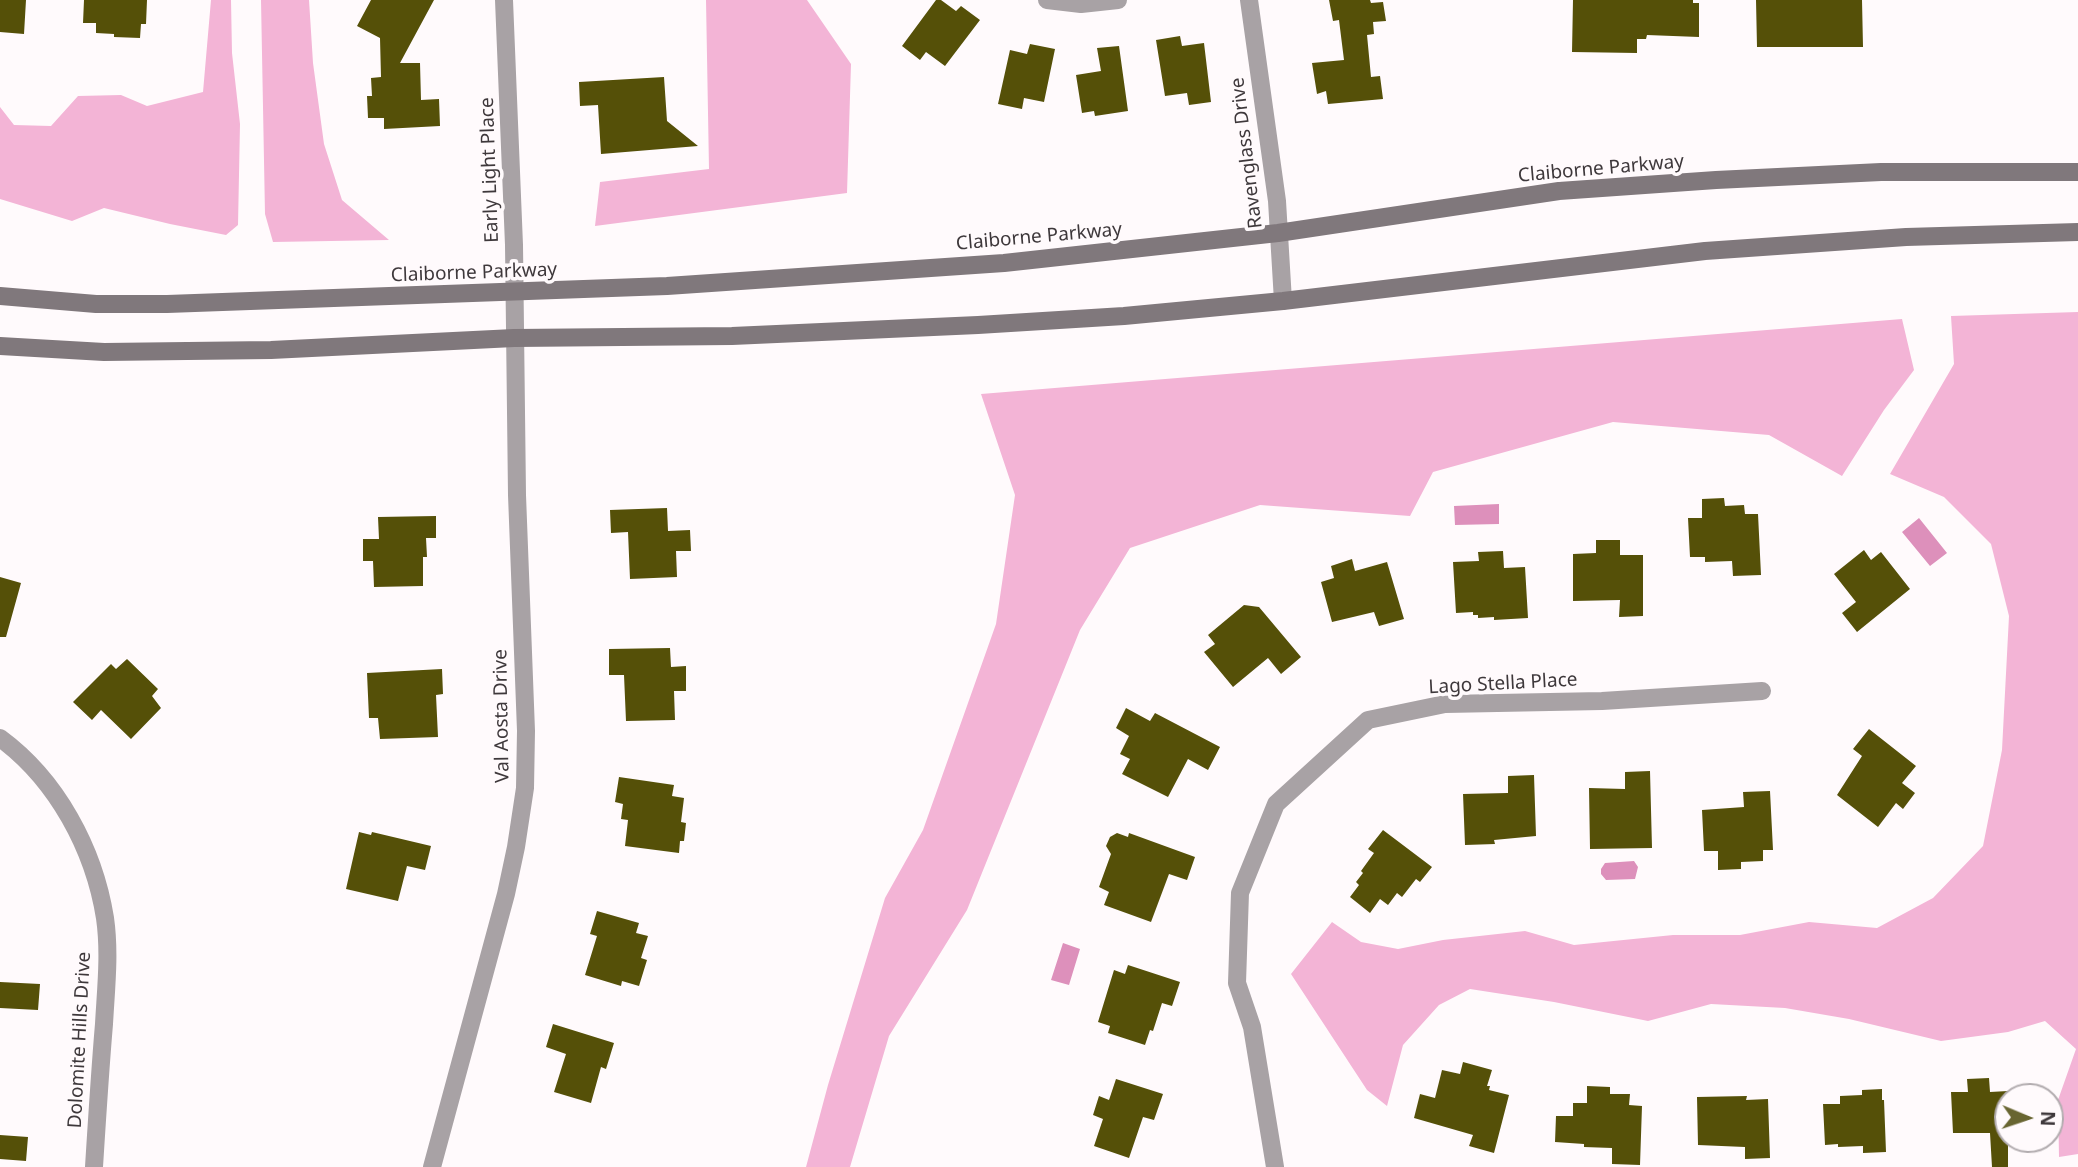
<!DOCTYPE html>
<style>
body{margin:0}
#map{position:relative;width:2078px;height:1167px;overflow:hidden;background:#fffafc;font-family:"Noto Sans",sans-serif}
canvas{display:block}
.north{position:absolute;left:1994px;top:1083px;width:70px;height:70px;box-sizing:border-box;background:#fffafc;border:2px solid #b2acaf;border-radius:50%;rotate:92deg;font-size:19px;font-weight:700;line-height:28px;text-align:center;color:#3e383b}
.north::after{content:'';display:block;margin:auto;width:24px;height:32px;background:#686531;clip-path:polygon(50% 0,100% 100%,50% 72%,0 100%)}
</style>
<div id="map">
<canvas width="2078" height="1167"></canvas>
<div class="north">N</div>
</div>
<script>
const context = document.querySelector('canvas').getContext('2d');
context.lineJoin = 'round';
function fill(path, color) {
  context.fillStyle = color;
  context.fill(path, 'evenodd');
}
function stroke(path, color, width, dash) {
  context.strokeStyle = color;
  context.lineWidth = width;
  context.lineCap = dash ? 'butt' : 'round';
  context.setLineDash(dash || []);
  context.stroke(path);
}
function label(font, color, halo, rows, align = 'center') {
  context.font = font + ' "Noto Sans",sans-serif';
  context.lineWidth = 7;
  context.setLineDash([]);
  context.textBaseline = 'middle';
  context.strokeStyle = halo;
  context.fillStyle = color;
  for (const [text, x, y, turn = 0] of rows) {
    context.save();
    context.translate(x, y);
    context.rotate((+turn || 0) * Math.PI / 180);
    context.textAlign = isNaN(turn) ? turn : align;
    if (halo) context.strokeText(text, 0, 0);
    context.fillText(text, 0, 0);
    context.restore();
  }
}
fill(new Path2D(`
 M 211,0 L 231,0 L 232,53 L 240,124 L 238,225 L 226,235 L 170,224 L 104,208 L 72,221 L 0,199 L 0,107 L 14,125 L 51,126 L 78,96 L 121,95 L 147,106 L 203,92 Z
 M 261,0 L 309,0 L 313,63 L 324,144 L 342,200 L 389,240 L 273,242 L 265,214 Z
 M 706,0 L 807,0 L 851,64 L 847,193 L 595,226 L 600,182 L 709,169 Z
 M 2078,312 L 2078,1154 L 2059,1157 L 2058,1100 L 2076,1049 L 2045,1021 L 2008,1032 L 1941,1041 L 1849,1019 L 1785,1008 L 1711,1004 L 1648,1021 L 1554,1002 L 1470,989 L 1439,1005 L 1403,1045 L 1387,1106 L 1367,1090 L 1291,974 L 1332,922 L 1361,942 L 1398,949 L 1443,940 L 1525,931 L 1574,945 L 1673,935 L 1740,935 L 1809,922 L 1877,928 L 1933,898 L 1983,846 L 2002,750 L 2009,616 L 1991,544 L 1944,497 L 1890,474 L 1954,364 L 1951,316 Z
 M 1902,319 L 1914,370 L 1884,410 L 1842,476 L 1769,435 L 1613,422 L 1433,472 L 1410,516 L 1260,505 L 1130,548 L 1080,630 L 967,910 L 889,1036 L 850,1167 L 806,1167 L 828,1085 L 885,898 L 923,830 L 996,624 L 1015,495 L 981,394 Z`), '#f3b4d6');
fill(new Path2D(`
 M 1499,504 L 1499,524 L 1455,525 L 1454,506 Z
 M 1919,518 L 1947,553 L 1930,566 L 1902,532 Z
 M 1634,861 L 1638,867 L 1635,879 L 1606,880 L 1601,874 L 1601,869 L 1605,863 Z
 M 1063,943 L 1080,949 L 1069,985 L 1051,980 Z`), '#dd90bb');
fill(new Path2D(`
 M 0,0 L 26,0 L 24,34 L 0,32 Z
 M 84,0 L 147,0 L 146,24 L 141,24 L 140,38 L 114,37 L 114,34 L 96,33 L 96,23 L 83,23 Z
 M 371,0 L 434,0 L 400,63 L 420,63 L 421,100 L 439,99 L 440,126 L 384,129 L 384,118 L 368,118 L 367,96 L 372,96 L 371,78 L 381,77 L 380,38 L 357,26 Z
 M 936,0 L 941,0 L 956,11 L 961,6 L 980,20 L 945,66 L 926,52 L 920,60 L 902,46 Z
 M 1329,0 L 1370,0 L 1371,3 L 1383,2 L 1386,21 L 1373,22 L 1374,34 L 1367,35 L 1371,77 L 1380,76 L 1383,99 L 1328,104 L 1326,91 L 1317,94 L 1312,63 L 1344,60 L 1339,20 L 1333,21 Z
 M 1573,0 L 1693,0 L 1693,3 L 1699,3 L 1699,37 L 1647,35 L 1646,39 L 1637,39 L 1637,53 L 1572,52 Z
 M 1756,0 L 1862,0 L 1863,47 L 1757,47 Z
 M 1180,36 L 1182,46 L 1204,43 L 1211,102 L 1189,105 L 1187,93 L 1165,96 L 1156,40 Z
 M 1030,44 L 1055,49 L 1044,102 L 1024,98 L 1022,109 L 998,104 L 1010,50 L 1027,54 Z
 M 1119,46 L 1128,111 L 1095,116 L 1094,111 L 1082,113 L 1076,75 L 1101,71 L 1097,48 Z
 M 664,77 L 667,121 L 698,146 L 601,154 L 598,105 L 580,106 L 579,82 Z
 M 1724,498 L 1725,506 L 1744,505 L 1745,514 L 1758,514 L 1761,575 L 1733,576 L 1732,561 L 1705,562 L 1705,557 L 1690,557 L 1688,518 L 1702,518 L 1702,499 Z
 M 667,508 L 668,531 L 690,530 L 691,551 L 676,551 L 677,577 L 630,579 L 628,532 L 611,533 L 610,510 Z
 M 436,516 L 436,538 L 426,538 L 427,557 L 423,557 L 423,586 L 374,587 L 373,561 L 363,561 L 363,539 L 379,539 L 378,517 Z
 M 1596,540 L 1620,540 L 1620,555 L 1643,555 L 1643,616 L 1619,617 L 1620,600 L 1573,601 L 1573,554 L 1596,553 Z
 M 1864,550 L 1871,560 L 1881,552 L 1910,589 L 1857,632 L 1842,613 L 1856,602 L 1834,574 Z
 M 1503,551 L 1504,568 L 1525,567 L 1528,618 L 1494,620 L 1494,617 L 1478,618 L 1478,615 L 1473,615 L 1473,612 L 1456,613 L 1453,562 L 1479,561 L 1478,552 Z
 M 1352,559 L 1355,571 L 1387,562 L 1404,619 L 1379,626 L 1374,612 L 1332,622 L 1321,582 L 1334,578 L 1331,566 Z
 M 0,577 L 21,583 L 6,637 L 0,637 Z
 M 1244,605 L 1259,607 L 1301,657 L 1281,674 L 1268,658 L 1233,687 L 1204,652 L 1215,644 L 1208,635 Z
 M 670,648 L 671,667 L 686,666 L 686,691 L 674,691 L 675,720 L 626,721 L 624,675 L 609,675 L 609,649 Z
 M 127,659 L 158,689 L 152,696 L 161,708 L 131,739 L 101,710 L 92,720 L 73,702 L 111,664 L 116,669 Z
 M 442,669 L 443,694 L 436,695 L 438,737 L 380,739 L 378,718 L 369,718 L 367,673 Z
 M 1126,708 L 1150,721 L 1155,713 L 1220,747 L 1208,770 L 1188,759 L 1168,797 L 1122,774 L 1130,759 L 1120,754 L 1129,736 L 1116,728 Z
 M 1869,729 L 1916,766 L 1902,783 L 1915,793 L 1903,809 L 1896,803 L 1878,827 L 1837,795 L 1862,756 L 1853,749 Z
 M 1650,771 L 1652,848 L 1590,849 L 1589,788 L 1625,789 L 1625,772 Z
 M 1534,775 L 1536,836 L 1494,840 L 1495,844 L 1465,845 L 1463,794 L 1508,793 L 1508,776 Z
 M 619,777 L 674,785 L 672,796 L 684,798 L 681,822 L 686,823 L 684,841 L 680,841 L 679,853 L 625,846 L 628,820 L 621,819 L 623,804 L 615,802 Z
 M 1770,791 L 1773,850 L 1763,850 L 1763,861 L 1741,862 L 1741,869 L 1718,870 L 1718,851 L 1704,851 L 1702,810 L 1744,807 L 1743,792 Z
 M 1383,830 L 1432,867 L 1420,882 L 1416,879 L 1402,897 L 1397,893 L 1388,905 L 1380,899 L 1370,913 L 1350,897 L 1359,885 L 1356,882 L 1363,873 L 1361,871 L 1374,853 L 1368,849 Z
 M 359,832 L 371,835 L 372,832 L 431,846 L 425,870 L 407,866 L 398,901 L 346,889 Z
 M 1117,833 L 1128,837 L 1129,833 L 1195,857 L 1187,880 L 1169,874 L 1151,922 L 1104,905 L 1109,892 L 1099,887 L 1111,854 L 1106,846 L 1110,837 Z
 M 597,911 L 639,923 L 636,933 L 648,936 L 641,958 L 647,960 L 639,986 L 622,981 L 621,986 L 585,975 L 597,936 L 590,934 Z
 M 1128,965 L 1180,982 L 1172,1006 L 1162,1003 L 1153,1031 L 1150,1030 L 1145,1045 L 1108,1033 L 1110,1026 L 1098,1022 L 1114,970 L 1125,974 Z
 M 0,982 L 40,984 L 38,1010 L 0,1008 Z
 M 553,1024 L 614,1043 L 606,1069 L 601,1067 L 591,1103 L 554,1092 L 566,1054 L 546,1047 Z
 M 1463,1062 L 1492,1070 L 1487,1086 L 1490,1086 L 1489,1090 L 1509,1095 L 1494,1153 L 1469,1146 L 1473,1135 L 1414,1118 L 1420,1094 L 1435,1098 L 1442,1070 L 1460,1074 Z
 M 1989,1078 L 1990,1092 L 2008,1091 L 2008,1167 L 1992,1167 L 1990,1133 L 1953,1133 L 1951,1092 L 1968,1092 L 1967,1079 Z
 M 1116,1079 L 1163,1094 L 1154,1120 L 1143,1117 L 1129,1158 L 1094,1146 L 1103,1119 L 1093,1115 L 1099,1096 L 1109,1100 Z
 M 1587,1086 L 1610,1087 L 1610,1094 L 1630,1094 L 1629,1105 L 1642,1106 L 1640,1165 L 1612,1164 L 1612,1148 L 1584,1147 L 1584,1144 L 1555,1142 L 1556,1116 L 1573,1116 L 1573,1103 L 1587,1103 Z
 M 1882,1089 L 1882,1100 L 1884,1100 L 1886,1152 L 1863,1153 L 1863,1146 L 1838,1147 L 1838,1144 L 1825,1145 L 1823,1104 L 1840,1104 L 1840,1096 L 1862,1095 L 1862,1090 Z
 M 1747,1096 L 1746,1100 L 1768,1099 L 1770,1158 L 1745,1159 L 1745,1147 L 1698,1145 L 1697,1097 Z
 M 0,1135 L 28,1137 L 26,1161 L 0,1159 Z`), '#555008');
stroke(new Path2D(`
 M 1047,0 L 1081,4 L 1118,0
 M 1249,0 L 1277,201 L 1283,301
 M 0,738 C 57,780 94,849 105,918 C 110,953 106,988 104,1024 C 100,1071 97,1119 94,1167
 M 432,1167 L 506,894 L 516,847 L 525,788 L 526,731 L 517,495 L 514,245 L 504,0
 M 1275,1167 L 1252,1027 L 1237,983 L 1240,893 L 1276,804 L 1368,720 L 1445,704 L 1602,701 L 1762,691`), '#a8a2a5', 18);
stroke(new Path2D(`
 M 0,296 L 96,304 L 167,304 L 667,286 L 1004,263 L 1278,233 L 1559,191 L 1716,180 L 1881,172 L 2078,172
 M 0,346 L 104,352 L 271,350 L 514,338 L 732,336 L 978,325 L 1124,316 L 1283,301 L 1705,251 L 1906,237 L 2078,232`), '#80787c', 18);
label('19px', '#3e383b', '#fffafc', [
 ["Ravenglass Drive",1247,153,-97],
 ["Claiborne Parkway",1601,169,-5],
 ["Early Light Place",490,170,-92],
 ["Claiborne Parkway",1039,237,-5],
 ["Claiborne Parkway",474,273,-2],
 ["Lago Stella Place",1503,684,-3],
 ["Val Aosta Drive",502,716,-91],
 ["Dolomite Hills Drive",80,1040,-87]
]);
</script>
